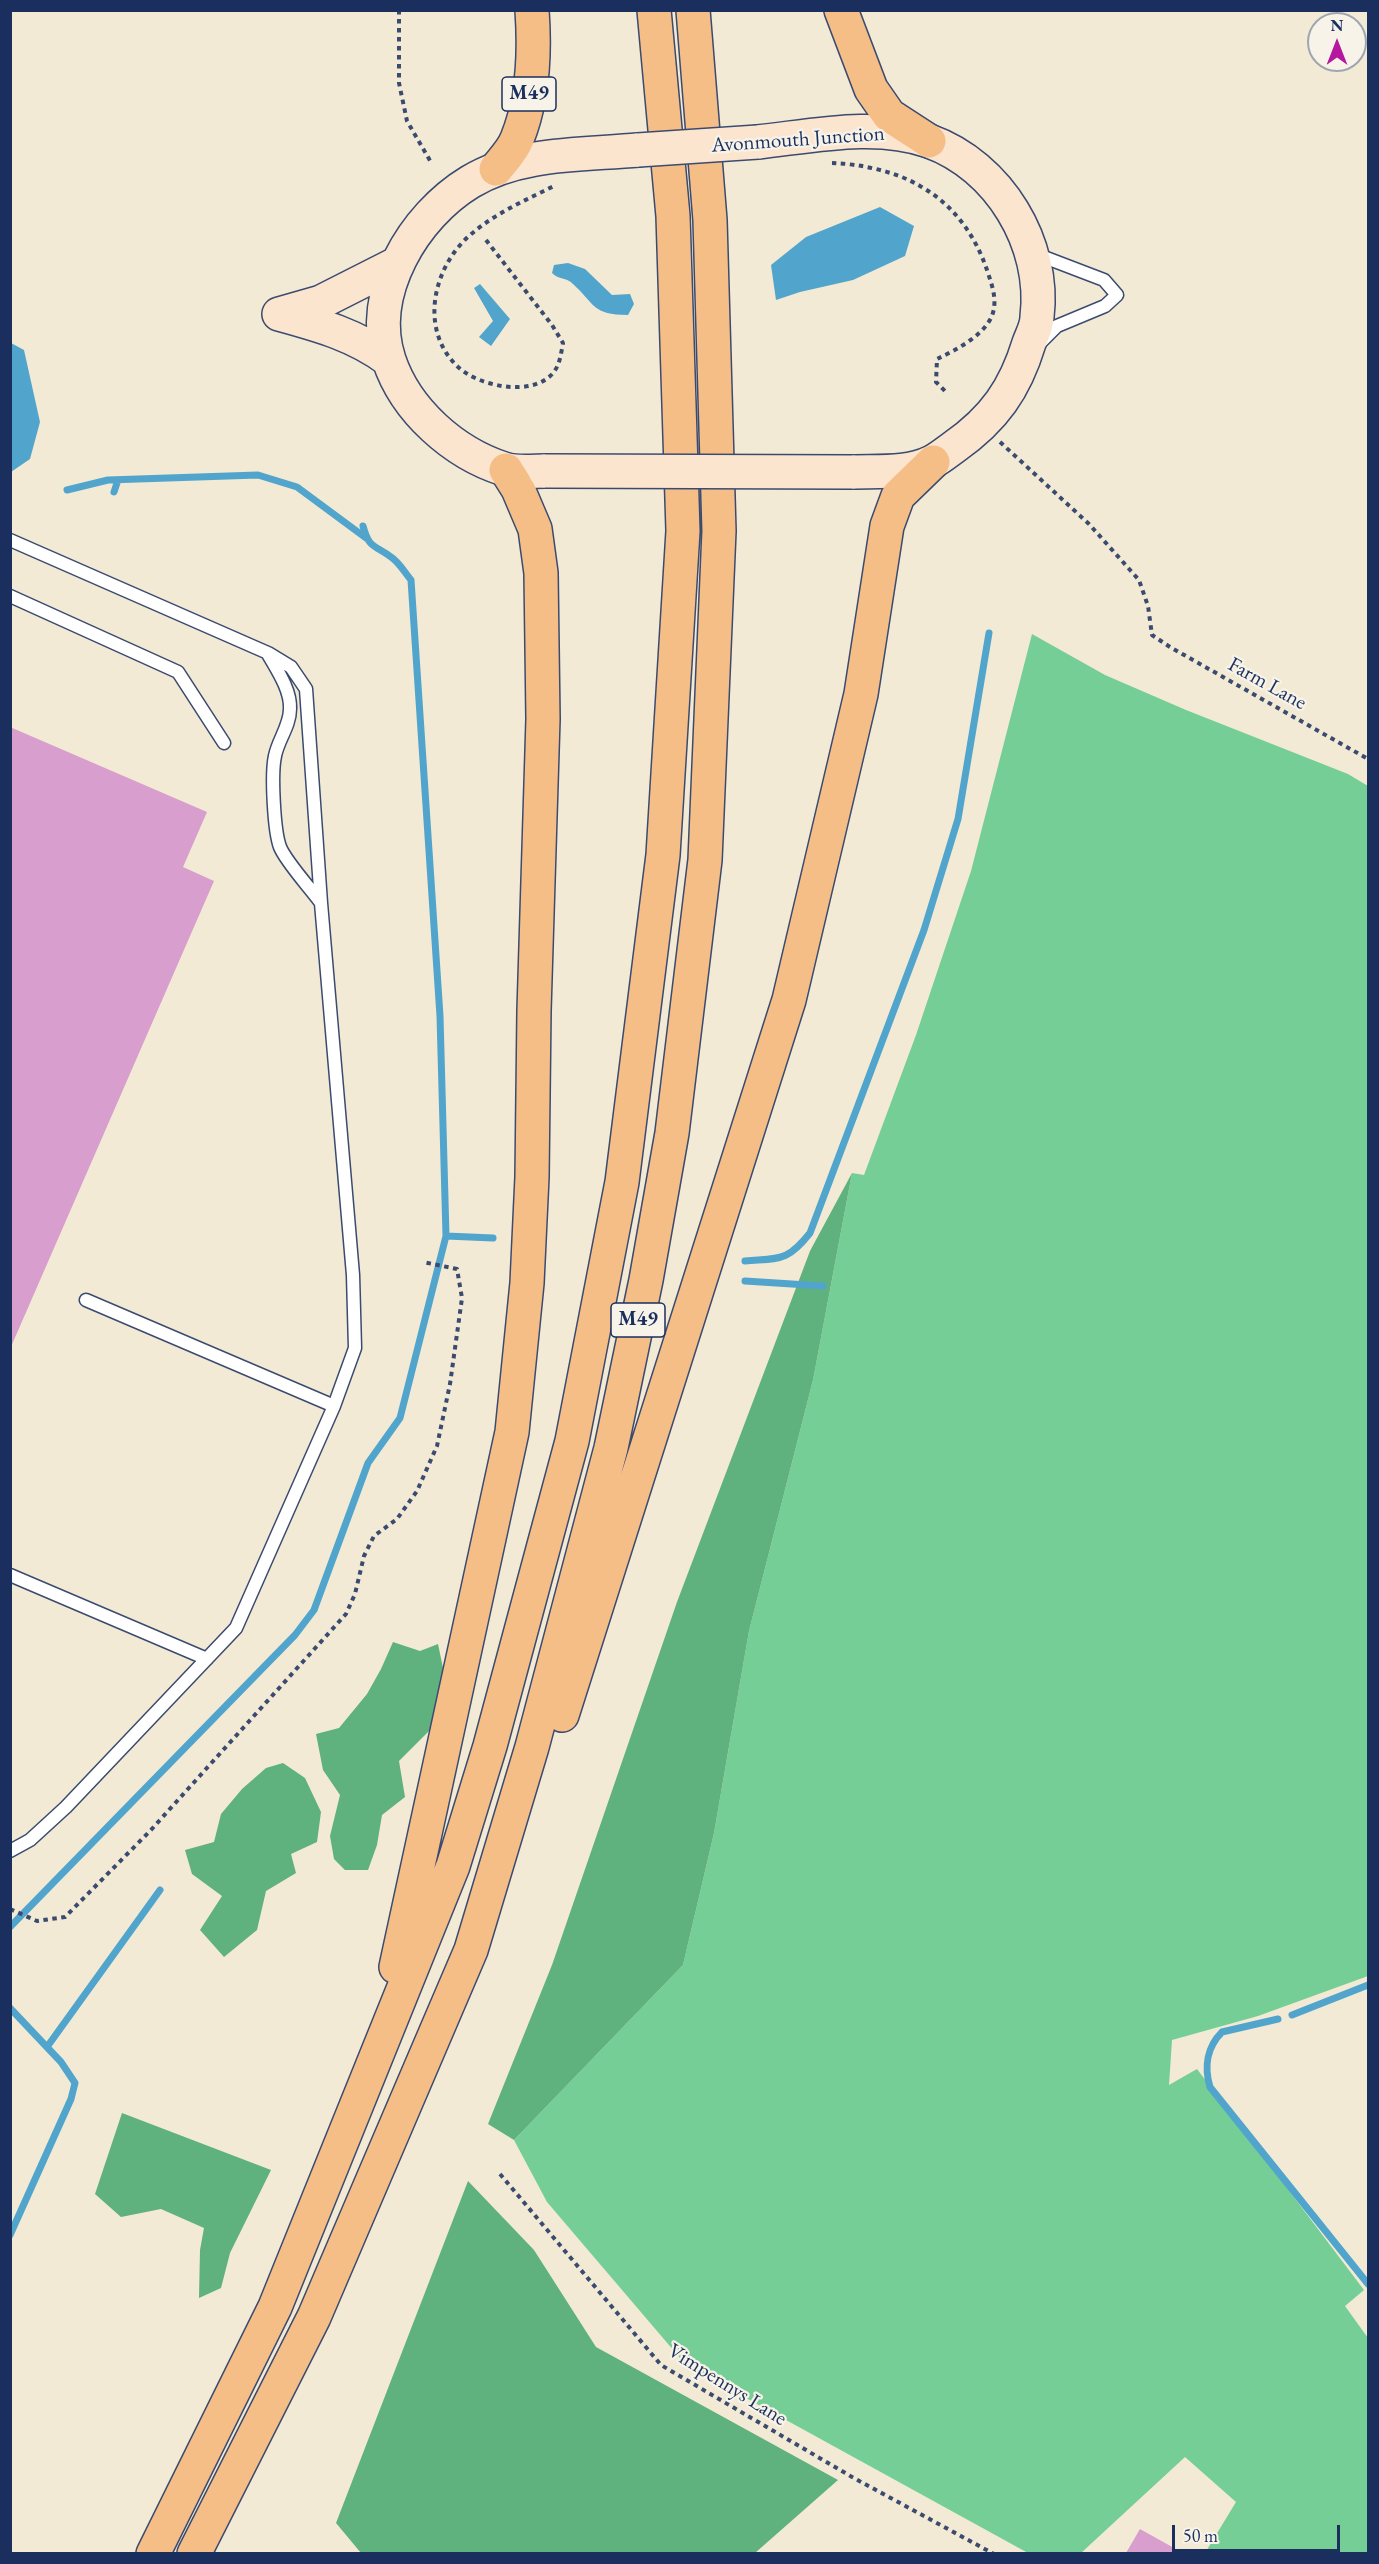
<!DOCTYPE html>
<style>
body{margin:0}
#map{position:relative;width:1379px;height:2564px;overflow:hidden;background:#f2ead4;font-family:"EB Garamond",serif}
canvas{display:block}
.frame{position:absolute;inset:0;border:12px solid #1b2f5e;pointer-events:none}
.north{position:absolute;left:1307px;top:12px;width:60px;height:60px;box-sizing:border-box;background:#f7f3e8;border:2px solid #9fa5b1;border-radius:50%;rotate:0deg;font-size:16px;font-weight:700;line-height:24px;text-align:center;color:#1b2f5e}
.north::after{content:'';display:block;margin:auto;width:21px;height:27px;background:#b5179e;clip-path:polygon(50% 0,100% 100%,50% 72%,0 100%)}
.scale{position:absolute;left:1172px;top:2525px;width:168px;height:27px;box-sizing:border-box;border:3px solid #1b2f5e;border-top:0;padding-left:8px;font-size:18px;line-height:21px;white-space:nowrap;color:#1b2f5e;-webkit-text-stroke:4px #f7f3e8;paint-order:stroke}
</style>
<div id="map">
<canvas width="1379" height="2564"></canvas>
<div class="frame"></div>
<div class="north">N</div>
<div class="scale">50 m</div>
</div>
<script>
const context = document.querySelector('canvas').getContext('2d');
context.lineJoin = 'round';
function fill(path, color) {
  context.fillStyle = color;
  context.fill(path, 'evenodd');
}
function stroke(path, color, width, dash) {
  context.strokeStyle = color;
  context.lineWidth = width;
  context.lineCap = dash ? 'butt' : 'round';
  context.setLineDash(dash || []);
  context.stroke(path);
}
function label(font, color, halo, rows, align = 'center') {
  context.font = font + ' "EB Garamond",serif';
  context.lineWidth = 4.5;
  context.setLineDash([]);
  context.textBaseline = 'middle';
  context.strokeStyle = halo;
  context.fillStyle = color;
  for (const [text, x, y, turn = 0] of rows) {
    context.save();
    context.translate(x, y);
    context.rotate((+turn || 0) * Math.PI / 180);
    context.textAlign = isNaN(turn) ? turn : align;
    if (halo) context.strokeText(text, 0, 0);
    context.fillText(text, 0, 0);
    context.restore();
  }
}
fill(new Path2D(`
 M 1032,634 L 1105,675 L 1186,710 L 1348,774 L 1368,786 L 1368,1976 L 1258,2016 L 1172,2040 L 1169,2085 L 1197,2069 L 1364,2290 L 1345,2306 L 1368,2338 L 1368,2553 L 1205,2553 L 1236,2502 L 1185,2457 L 1081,2553 L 1028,2553 L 686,2365 L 547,2202 L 514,2140 L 683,1965 L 714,1833 L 749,1631 L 813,1380 L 852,1173 L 864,1175 L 916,1035 L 971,871 Z`), '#74ce95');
fill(new Path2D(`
 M 852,1173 L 813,1380 L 749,1631 L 714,1833 L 683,1965 L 514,2140 L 488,2124 L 552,1965 L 677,1602 L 810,1251 Z
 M 393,1642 L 420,1651 L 438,1644 L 443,1668 L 433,1727 L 399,1761 L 405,1797 L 382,1815 L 377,1845 L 368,1870 L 345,1870 L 334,1859 L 330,1836 L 340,1795 L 323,1770 L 316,1734 L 339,1728 L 367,1694 L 381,1669 Z
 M 283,1763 L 305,1778 L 321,1812 L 317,1842 L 291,1854 L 296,1873 L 266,1891 L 257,1930 L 224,1957 L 200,1930 L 222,1896 L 192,1874 L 185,1850 L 214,1842 L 221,1814 L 242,1789 L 266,1768 Z
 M 122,2113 L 271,2170 L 230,2253 L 221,2288 L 199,2298 L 200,2250 L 204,2228 L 161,2209 L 121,2217 L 95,2194 Z
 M 468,2181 L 534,2250 L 596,2347 L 838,2480 L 755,2553 L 361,2553 L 336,2523 Z`), '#5fb17e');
fill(new Path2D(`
 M 880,207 L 914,226 L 905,256 L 853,280 L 800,292 L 776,300 L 771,265 L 806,237 Z
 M 568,263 L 585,269 L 612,295 L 630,294 L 634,304 L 628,315 C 592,315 595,304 573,284 C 566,277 559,280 552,273 L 554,265 Z
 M 480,284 L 510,319 L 491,346 L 479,337 L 493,321 L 474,288 Z
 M 11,343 L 24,350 L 40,422 L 30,459 L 11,472 Z`), '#51a5cc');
stroke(new Path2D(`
 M 67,490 L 108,480 L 258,475 L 297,487 L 366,538
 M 114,492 L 118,480
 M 446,1236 L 493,1238
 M 745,1261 C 780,1258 787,1262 810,1233 L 924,930 L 958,819 L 989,633
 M 745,1281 L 823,1286
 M 10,1927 L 295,1635 L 314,1610 L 368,1463 L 400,1418 L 446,1236 L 440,1016 L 411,580 C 405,573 399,562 391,557 C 375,545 369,549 363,526
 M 10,2008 L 61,2062 L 75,2083 L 71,2099 L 10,2235
 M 1292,2015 L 1368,1985
 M 1278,2019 L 1222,2032 C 1207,2047 1204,2067 1210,2087 L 1368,2284
 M 47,2047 L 160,1890`), '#51a5cc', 7);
fill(new Path2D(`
 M 10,727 L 207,812 L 183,867 L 214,881 L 10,1349 Z
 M 1140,2529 L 1183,2553 L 1126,2553 Z`), '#d79ece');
const lane = new Path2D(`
 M 1036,254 L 1104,280 L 1117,295 L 1105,306 L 1057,326 L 1041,342
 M 10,540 L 268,653 L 291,667 L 306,689 L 321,903 L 353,1275 L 355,1348 L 334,1406 L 236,1628 L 66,1807 L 30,1840 L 10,1851
 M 10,596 L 178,672 L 224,743
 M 268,654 C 277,670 291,690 290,709 C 290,726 278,740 275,756 C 271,774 274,831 280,847 C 286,862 311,889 321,903
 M 86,1300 L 334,1406
 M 10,1575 L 207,1659`);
const secondary = new Path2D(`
 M 758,142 C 813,136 876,122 929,141 C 999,166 1046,244 1037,317 C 1037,326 1032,335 1029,343 C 1015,389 994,419 954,447 C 947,452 940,458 932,462 C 908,474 878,471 852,472
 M 279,314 L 321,302 L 398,263
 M 279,314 C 319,325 356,335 389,360
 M 545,471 C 533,471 516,473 504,469 C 454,453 406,411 389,360 C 367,293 414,216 470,182 C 519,152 582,155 638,150`);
const highway = new Path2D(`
 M 841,10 L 871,89 L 889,115 L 929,141
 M 496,169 C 503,160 513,150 517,139 C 533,100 535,52 532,10
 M 562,1715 L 789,1000 L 861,694 L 887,526 L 898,496 L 933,462
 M 396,1967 L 512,1432 L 527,1283 L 532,1177 L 534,1011 L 543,719 L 541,573 L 535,529 L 518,489 L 506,470
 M 153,2554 L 275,2307 L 453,1866 L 490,1746 L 572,1441 L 622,1182 L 663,855 L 683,531 L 673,216 L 654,10
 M 194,2554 L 314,2317 L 471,1950 L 532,1747 L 611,1448 L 646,1280 L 672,1133 L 705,860 L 719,531 L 710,220 L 693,10`);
stroke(lane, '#3b4b70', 15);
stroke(secondary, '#3b4b70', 36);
stroke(highway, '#3b4b70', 36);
stroke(new Path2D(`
 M 399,10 L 399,83 L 407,121 L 432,164
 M 832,163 C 860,164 895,171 920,186 C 954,205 976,236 988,273 C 993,288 998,303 991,318 C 981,337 956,350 937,359 L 936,382 L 947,393
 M 486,240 L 552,325 L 563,343 C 561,353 560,365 553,373 C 532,398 477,386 457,366 C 419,329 433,268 469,236 C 495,213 526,200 556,185
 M 1000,442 L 1089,524 L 1139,580 L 1148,606 L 1152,635 L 1170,647 L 1368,759
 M 10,1909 L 37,1921 L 65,1917 L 150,1831 L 346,1614 L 355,1594 L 364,1556 L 374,1536 L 397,1519 L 417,1491 L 437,1446 L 450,1384 L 462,1298 L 457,1269 L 423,1262
 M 500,2174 L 661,2365 L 852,2477 L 994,2554`), '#3b4b70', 4, [4.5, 4.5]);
stroke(lane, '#fff', 12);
stroke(secondary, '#fbe5cf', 33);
stroke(highway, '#f6be87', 33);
const secondaryBridge = new Path2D(`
 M 638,150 L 758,142
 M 545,471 L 852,472`);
stroke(secondaryBridge, '#3b4b70', 36, []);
stroke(secondaryBridge, '#fbe5cf', 33);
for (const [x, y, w] of [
 [529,94,54],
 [638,1320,54]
]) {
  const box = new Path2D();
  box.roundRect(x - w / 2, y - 17, w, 34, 4.5);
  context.fillStyle = '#f7f3e8';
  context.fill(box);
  stroke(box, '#1b2f5e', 1.5);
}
label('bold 20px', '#1b2f5e', null, [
 ["M49",529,94],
 ["M49",638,1320]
]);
label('21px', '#1b2f5e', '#f7f3e8', [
 ["Avonmouth Junction",798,140,-4],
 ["Farm Lane",1267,684,29],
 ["Vimpennys Lane",727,2385,32]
]);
</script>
